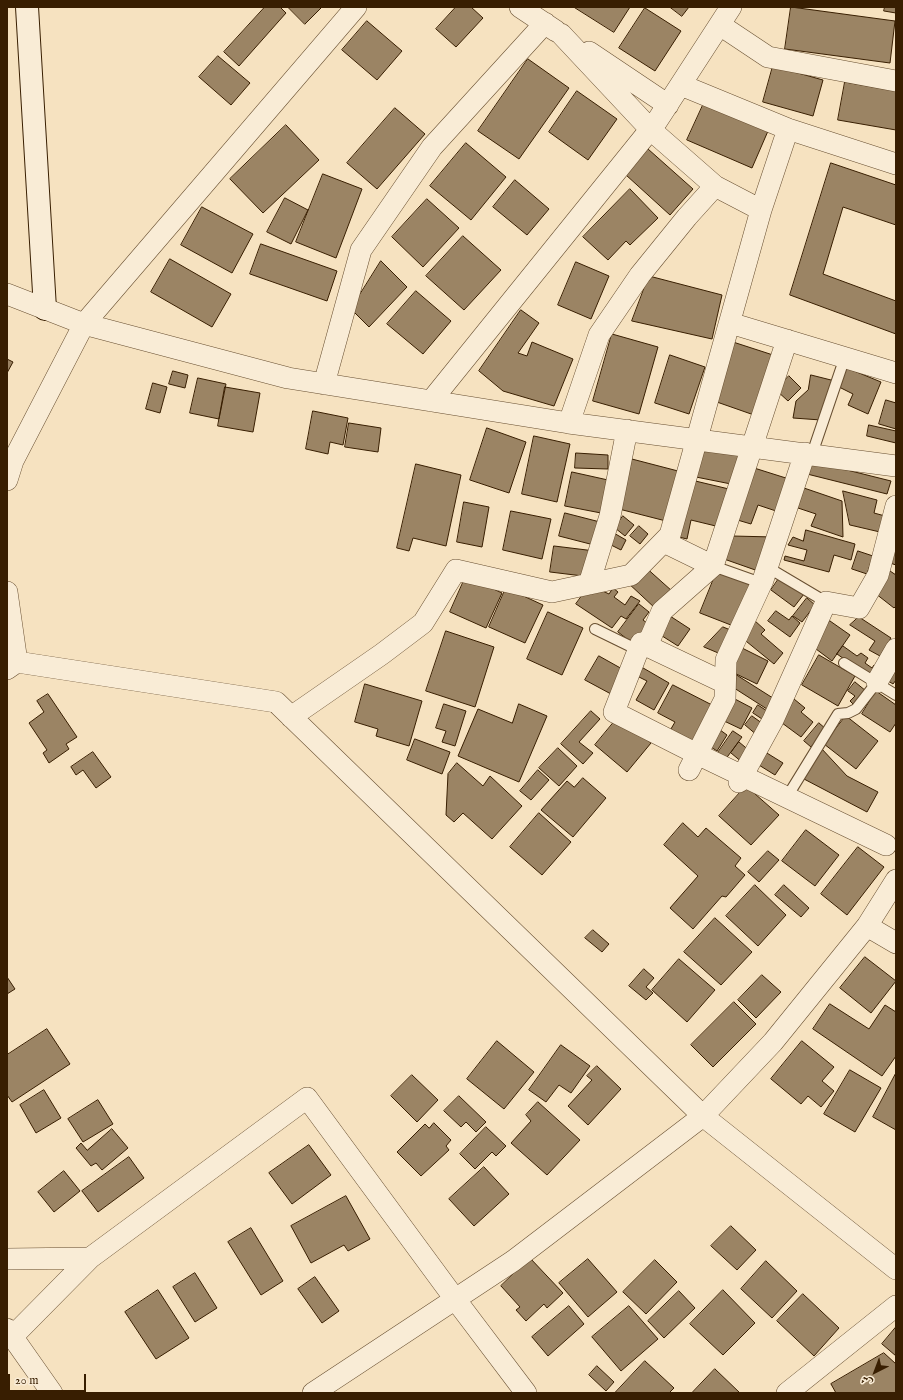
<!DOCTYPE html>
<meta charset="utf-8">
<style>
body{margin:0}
#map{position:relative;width:903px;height:1400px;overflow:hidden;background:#f6e2c0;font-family:"IM FELL English",Amiri,serif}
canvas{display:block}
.frame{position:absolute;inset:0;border:8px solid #381e01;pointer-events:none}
.north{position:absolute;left:855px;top:1352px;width:40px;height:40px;-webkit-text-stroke:3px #f9ecd6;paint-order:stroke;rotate:222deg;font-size:11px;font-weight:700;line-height:16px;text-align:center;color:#381e01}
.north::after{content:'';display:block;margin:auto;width:14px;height:18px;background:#381e01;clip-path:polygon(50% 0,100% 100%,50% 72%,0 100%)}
.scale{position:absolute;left:8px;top:1374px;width:78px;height:18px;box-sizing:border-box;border:2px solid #381e01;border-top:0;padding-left:5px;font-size:12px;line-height:14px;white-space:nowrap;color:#381e01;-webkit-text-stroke:3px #f9ecd6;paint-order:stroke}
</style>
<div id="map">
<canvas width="903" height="1400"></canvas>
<div class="frame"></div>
<div class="north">ش</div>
<div class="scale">20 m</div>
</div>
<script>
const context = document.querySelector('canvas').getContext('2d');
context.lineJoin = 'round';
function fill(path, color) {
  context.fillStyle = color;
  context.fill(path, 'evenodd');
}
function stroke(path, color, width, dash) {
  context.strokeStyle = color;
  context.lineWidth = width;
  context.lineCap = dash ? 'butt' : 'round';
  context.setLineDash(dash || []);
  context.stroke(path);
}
const building = new Path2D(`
 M 265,7 L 280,7 L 286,13 L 239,66 L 224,52 Z
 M 288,7 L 322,7 L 305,24 Z
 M 456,7 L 471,7 L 483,18 L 456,47 L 436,29 Z
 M 574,7 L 630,7 L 614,32 Z
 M 670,7 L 689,7 L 682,16 Z
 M 791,7 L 895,21 L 890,63 L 785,49 Z
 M 885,7 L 896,7 L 896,13 L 884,11 Z
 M 645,8 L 681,31 L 655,71 L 619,48 Z
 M 367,21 L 402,51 L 377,80 L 342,50 Z
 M 218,56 L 250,83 L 231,105 L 199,77 Z
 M 528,59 L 569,88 L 519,159 L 478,131 Z
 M 773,66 L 823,80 L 813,116 L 763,102 Z
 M 845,82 L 896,91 L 896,130 L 838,120 Z
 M 577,91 L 617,119 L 588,160 L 549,132 Z
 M 704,103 L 768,131 L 752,168 L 687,140 Z
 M 395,108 L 425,134 L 377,189 L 347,163 Z
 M 286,125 L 319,160 L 263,213 L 230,179 Z
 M 466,143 L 506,177 L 471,220 L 430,186 Z
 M 648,149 L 693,189 L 670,215 L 626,175 Z
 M 831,163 L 896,185 L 896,225 L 843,207 L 823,274 L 896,301 L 896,334 L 790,295 Z
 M 323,174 L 362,189 L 336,258 L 296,242 Z
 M 515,180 L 549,209 L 527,235 L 493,207 Z
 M 630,189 L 658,218 L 630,245 L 626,241 L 608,260 L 583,237 Z
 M 285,198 L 308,210 L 291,244 L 267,232 Z
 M 427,199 L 459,228 L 423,267 L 392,237 Z
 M 202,207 L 253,234 L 232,273 L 181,245 Z
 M 463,236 L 501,270 L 464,310 L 426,276 Z
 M 261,244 L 337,271 L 327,301 L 250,274 Z
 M 170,259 L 231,294 L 212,327 L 151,292 Z
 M 381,261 L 407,287 L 369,327 L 351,309 Z
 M 576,262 L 609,276 L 591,319 L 558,305 Z
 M 649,276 L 722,295 L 712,339 L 632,321 Z
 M 416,291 L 451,321 L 423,354 L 387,324 Z
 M 521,310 L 539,323 L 518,353 L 527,356 L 532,342 L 573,359 L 554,406 L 503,391 L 479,371 Z
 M 612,334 L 658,347 L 639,414 L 593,401 Z
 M 733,342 L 773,355 L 754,415 L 714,401 Z
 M 670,355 L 705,367 L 689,414 L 655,403 Z
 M 7,359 L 13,362 L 7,373 Z
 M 847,368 L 881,382 L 868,414 L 848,405 L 853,394 L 839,387 Z
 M 173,371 L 188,375 L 185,388 L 169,384 Z
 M 811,375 L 835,381 L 821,420 L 793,418 L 796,401 L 808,390 Z
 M 789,376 L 801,388 L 788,401 L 776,390 Z
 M 198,378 L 226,384 L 219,419 L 190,413 Z
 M 153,383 L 167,387 L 160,413 L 146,409 Z
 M 225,387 L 260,393 L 253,432 L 218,426 Z
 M 886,400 L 896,403 L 896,429 L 879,424 Z
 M 313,411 L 348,418 L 343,445 L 330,442 L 328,454 L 306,449 Z
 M 349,423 L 381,428 L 378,452 L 345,447 Z
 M 869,425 L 896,431 L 896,443 L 867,436 Z
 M 487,428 L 526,442 L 509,493 L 470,480 Z
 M 534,436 L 570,444 L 557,502 L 522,494 Z
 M 697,444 L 743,453 L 736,485 L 691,476 Z
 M 576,453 L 608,455 L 608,469 L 575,468 Z
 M 628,458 L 678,471 L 666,521 L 615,508 Z
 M 811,461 L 891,481 L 887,494 L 807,474 Z
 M 416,464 L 461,475 L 446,546 L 413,538 L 409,551 L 397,548 Z
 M 751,467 L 789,479 L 779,512 L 758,505 L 751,524 L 734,519 Z
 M 572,472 L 608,480 L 601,513 L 565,506 Z
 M 687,479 L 733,490 L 724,528 L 691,520 L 687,539 L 675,536 Z
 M 801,487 L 842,501 L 843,537 L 811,526 L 816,514 L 795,507 Z
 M 843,491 L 877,500 L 874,513 L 885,516 L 880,532 L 850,525 Z
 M 464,502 L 489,507 L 482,547 L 457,542 Z
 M 511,511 L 551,519 L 542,559 L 503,550 Z
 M 565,513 L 600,522 L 594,545 L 559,536 Z
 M 623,516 L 634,525 L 625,536 L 615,528 Z
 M 639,526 L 648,534 L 640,544 L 630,536 Z
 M 806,530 L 855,544 L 851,560 L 834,555 L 829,572 L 784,560 L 785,556 L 804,561 L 807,550 L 788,545 L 793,537 L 803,541 Z
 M 612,532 L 626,540 L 621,550 L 607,543 Z
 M 732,536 L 774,537 L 761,572 L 724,559 Z
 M 896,544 L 896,565 L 890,563 Z
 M 554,546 L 595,551 L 583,576 L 550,572 Z
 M 858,551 L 873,556 L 867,574 L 852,569 Z
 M 643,565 L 672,591 L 656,609 L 627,582 Z
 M 887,569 L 896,575 L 896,606 L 894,608 L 871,590 Z
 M 717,571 L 752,585 L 736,627 L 700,613 Z
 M 466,576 L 502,593 L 486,628 L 450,612 Z
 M 780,577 L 804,594 L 794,607 L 771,590 Z
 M 590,585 L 609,594 L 613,588 L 618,592 L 614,597 L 625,605 L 631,596 L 640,601 L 626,619 L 621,616 L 612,628 L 576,604 Z
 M 506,588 L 543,605 L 525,643 L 489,627 Z
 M 807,598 L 815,605 L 802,622 L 793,616 Z
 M 639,604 L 649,612 L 643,620 L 651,626 L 636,646 L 618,632 Z
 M 776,611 L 789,620 L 792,616 L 800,623 L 790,637 L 768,621 Z
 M 548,612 L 583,628 L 562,675 L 527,659 Z
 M 670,616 L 690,629 L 678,646 L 659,634 Z
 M 859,617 L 891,638 L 880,656 L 869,650 L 875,641 L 850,625 Z
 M 754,620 L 765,630 L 761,634 L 783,653 L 774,664 L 741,637 Z
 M 830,621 L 850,635 L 832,661 L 812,646 Z
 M 723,627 L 733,631 L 723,655 L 704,647 Z
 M 446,631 L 494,647 L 475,707 L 426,691 Z
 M 843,646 L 857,656 L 861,653 L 868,658 L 865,663 L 872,668 L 874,665 L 880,670 L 874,680 L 837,654 Z
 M 742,648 L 768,661 L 757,684 L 730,671 Z
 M 819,655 L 855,676 L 838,706 L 802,685 Z
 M 896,655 L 896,680 L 893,684 L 882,677 Z
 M 599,656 L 624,670 L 611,694 L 585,680 Z
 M 638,665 L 669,683 L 654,710 L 636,700 L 647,681 L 633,674 Z
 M 735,674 L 776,700 L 770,711 L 731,686 Z
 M 855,682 L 866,691 L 854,705 L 850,701 L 855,696 L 848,691 Z
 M 365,684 L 422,701 L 409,746 L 376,736 L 378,729 L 355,722 Z
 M 673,685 L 714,706 L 693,746 L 668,734 L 675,722 L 658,713 Z
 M 876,691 L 896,705 L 896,723 L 890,732 L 862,714 Z
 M 48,694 L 77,737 L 66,744 L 69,749 L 49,763 L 43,753 L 47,750 L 29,723 L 44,712 L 37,701 Z
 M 733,698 L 752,708 L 741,729 L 722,720 Z
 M 794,699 L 805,708 L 801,712 L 813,722 L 801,737 L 778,720 Z
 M 444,704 L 466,711 L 455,746 L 442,742 L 446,731 L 436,728 Z
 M 519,704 L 547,716 L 519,782 L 458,756 L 478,709 L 512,723 Z
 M 758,705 L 770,713 L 765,721 L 753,713 Z
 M 591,711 L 600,719 L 579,742 L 593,753 L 583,764 L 561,744 Z
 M 619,716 L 651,743 L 627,772 L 595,745 Z
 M 752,716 L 766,726 L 758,736 L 745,725 Z
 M 846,716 L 878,741 L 856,769 L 824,744 Z
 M 819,723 L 826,729 L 811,747 L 804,741 Z
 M 716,727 L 727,735 L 717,751 L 705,743 Z
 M 733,731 L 742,737 L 725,760 L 717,754 Z
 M 415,739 L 450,752 L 442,774 L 407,760 Z
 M 739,742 L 751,752 L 743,763 L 731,753 Z
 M 558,748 L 577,766 L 559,786 L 539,768 Z
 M 821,748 L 847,776 L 878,792 L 867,812 L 804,779 Z
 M 762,750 L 783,763 L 775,775 L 754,762 Z
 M 93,752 L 111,777 L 96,788 L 83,770 L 76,775 L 71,767 Z
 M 457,763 L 483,786 L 490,776 L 522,806 L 492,839 L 463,813 L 454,822 L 446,815 L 448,774 Z
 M 538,770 L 549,780 L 531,800 L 520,791 Z
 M 583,778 L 606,798 L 573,837 L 541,810 L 567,781 L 574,787 Z
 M 746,786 L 779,815 L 751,845 L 719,816 Z
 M 539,813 L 571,842 L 542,875 L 510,847 Z
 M 683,823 L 698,837 L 706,828 L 741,858 L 735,866 L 745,875 L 726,897 L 722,896 L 693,929 L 670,908 L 698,876 L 664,845 Z
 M 806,830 L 839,855 L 815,886 L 782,861 Z
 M 858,847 L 884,867 L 847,915 L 821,894 Z
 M 768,851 L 779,860 L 759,882 L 748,872 Z
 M 755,885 L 786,915 L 758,946 L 726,916 Z
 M 784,885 L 809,908 L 801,917 L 775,895 Z
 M 715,918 L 752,952 L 721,985 L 684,952 Z
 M 593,930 L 609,944 L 602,952 L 585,938 Z
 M 865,957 L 896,981 L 871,1013 L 840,988 Z
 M 679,959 L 715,990 L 687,1022 L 652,990 Z
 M 644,969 L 654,978 L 646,987 L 653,993 L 646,1000 L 629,986 Z
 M 762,975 L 781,992 L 756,1018 L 738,1000 Z
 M 7,977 L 15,989 L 7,994 Z
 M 734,1002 L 756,1024 L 713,1067 L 691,1045 Z
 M 830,1004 L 869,1029 L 885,1005 L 896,1012 L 896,1056 L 882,1076 L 813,1029 Z
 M 47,1029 L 70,1064 L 12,1102 L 7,1095 L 7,1055 Z
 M 497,1041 L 534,1072 L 504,1109 L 467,1079 Z
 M 802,1041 L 834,1067 L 822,1081 L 834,1091 L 821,1107 L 808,1096 L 801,1104 L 771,1079 Z
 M 561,1045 L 590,1066 L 571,1093 L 559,1085 L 546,1102 L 529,1090 Z
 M 597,1066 L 621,1089 L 588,1125 L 568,1106 L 592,1080 L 587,1076 Z
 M 850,1070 L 881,1088 L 855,1132 L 824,1114 Z
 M 896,1073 L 896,1130 L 873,1117 Z
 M 412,1075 L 438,1100 L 417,1122 L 391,1096 Z
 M 44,1090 L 61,1118 L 36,1133 L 20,1105 Z
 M 459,1096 L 486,1122 L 476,1132 L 466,1122 L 461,1127 L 444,1111 Z
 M 98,1100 L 113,1124 L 83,1142 L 68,1119 Z
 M 538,1102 L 580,1140 L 547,1175 L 511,1143 L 531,1121 L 526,1115 Z
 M 434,1123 L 451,1140 L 446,1146 L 449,1150 L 421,1176 L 397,1152 L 425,1124 L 429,1128 Z
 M 486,1127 L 506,1146 L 496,1156 L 492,1152 L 475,1169 L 460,1154 Z
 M 112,1129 L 128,1148 L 102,1170 L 96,1163 L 91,1166 L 76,1148 L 81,1143 L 87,1150 Z
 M 309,1145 L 331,1175 L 292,1204 L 269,1173 Z
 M 129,1157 L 144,1178 L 98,1212 L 82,1191 Z
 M 484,1167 L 509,1194 L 474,1226 L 449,1199 Z
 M 64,1171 L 80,1191 L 54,1212 L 38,1192 Z
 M 346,1196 L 370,1239 L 348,1251 L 344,1245 L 311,1263 L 291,1226 Z
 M 731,1226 L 756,1250 L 737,1270 L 711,1246 Z
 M 251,1228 L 283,1281 L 261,1295 L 228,1242 Z
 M 530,1258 L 563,1293 L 547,1308 L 544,1304 L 526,1321 L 516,1310 L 520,1307 L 501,1286 Z
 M 588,1259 L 617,1292 L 588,1317 L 559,1283 Z
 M 655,1260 L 677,1282 L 646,1314 L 623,1292 Z
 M 766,1261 L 797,1291 L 772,1318 L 741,1289 Z
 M 195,1273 L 217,1308 L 195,1322 L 173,1287 Z
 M 315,1277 L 339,1311 L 322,1323 L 298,1289 Z
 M 158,1290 L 189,1338 L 156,1359 L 125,1312 Z
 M 723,1290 L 755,1323 L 723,1355 L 690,1324 Z
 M 679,1291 L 695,1308 L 664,1338 L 648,1321 Z
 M 803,1294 L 839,1328 L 814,1356 L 777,1321 Z
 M 569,1306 L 584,1324 L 548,1356 L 532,1337 Z
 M 629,1306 L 658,1339 L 621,1371 L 592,1337 Z
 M 896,1327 L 896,1356 L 882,1344 Z
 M 884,1353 L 896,1364 L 896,1393 L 836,1393 L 831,1384 Z
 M 645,1361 L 674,1388 L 669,1393 L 618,1393 L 616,1392 Z
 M 597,1366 L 614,1382 L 606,1391 L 589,1375 Z
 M 715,1369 L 740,1393 L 692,1393 Z`);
fill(building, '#9b8464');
stroke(building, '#381e01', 1);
const lane = new Path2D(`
 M 812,454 L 845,357
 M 713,566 L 761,583
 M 767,567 L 826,602
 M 595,629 L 638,650
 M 844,663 L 896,695
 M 787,797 L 838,714 L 848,713 L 856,709 L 877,682`);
const street = new Path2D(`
 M 520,7 L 556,31
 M 720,25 L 768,57 L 896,81
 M 561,34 L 651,130 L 715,186 L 761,210
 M 589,52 L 668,105
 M 681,85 L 788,129 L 896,164
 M 7,294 L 84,324 L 288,378 L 569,423 L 896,466
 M 730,323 L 896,373
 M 324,384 L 361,250 L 432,147 L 545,23
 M 431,401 L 657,121 L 731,7
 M 569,423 L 599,335 L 640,275 L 687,217 L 715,186
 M 7,480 L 13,461 L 84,324 L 356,7
 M 664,542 L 713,566
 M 589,584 L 610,516 L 627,430
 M 7,592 L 17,662
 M 647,646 L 662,611 L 713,566 L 787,340
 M 7,669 L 17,662 L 276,702 L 703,1116 L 896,1269
 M 877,682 L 896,649
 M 725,683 L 641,643 L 614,712 L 697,754 L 886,845
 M 291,717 L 382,654 L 423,623 L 456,570 L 552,592 L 631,575 L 670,535 L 761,210 L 788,129
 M 689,770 L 725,699 L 726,660 L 763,580 L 805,453
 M 739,782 L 773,720 L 826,602 L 859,608 L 878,575 L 896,506
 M 867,926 L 896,943
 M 7,1259 L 90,1258 L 307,1098 L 455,1299 L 526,1393
 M 7,1329 L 52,1393
 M 12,1337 L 90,1258
 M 313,1393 L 513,1261 L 703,1116 L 773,1042 L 867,926 L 896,880
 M 787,1393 L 896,1306`);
const secondary = new Path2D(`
 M 27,7 L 45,309`);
stroke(lane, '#684f31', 12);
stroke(street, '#684f31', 22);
stroke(secondary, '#381e01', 24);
stroke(lane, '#f9ecd6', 10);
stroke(street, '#f9ecd6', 21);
stroke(secondary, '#f9ecd6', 22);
</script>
